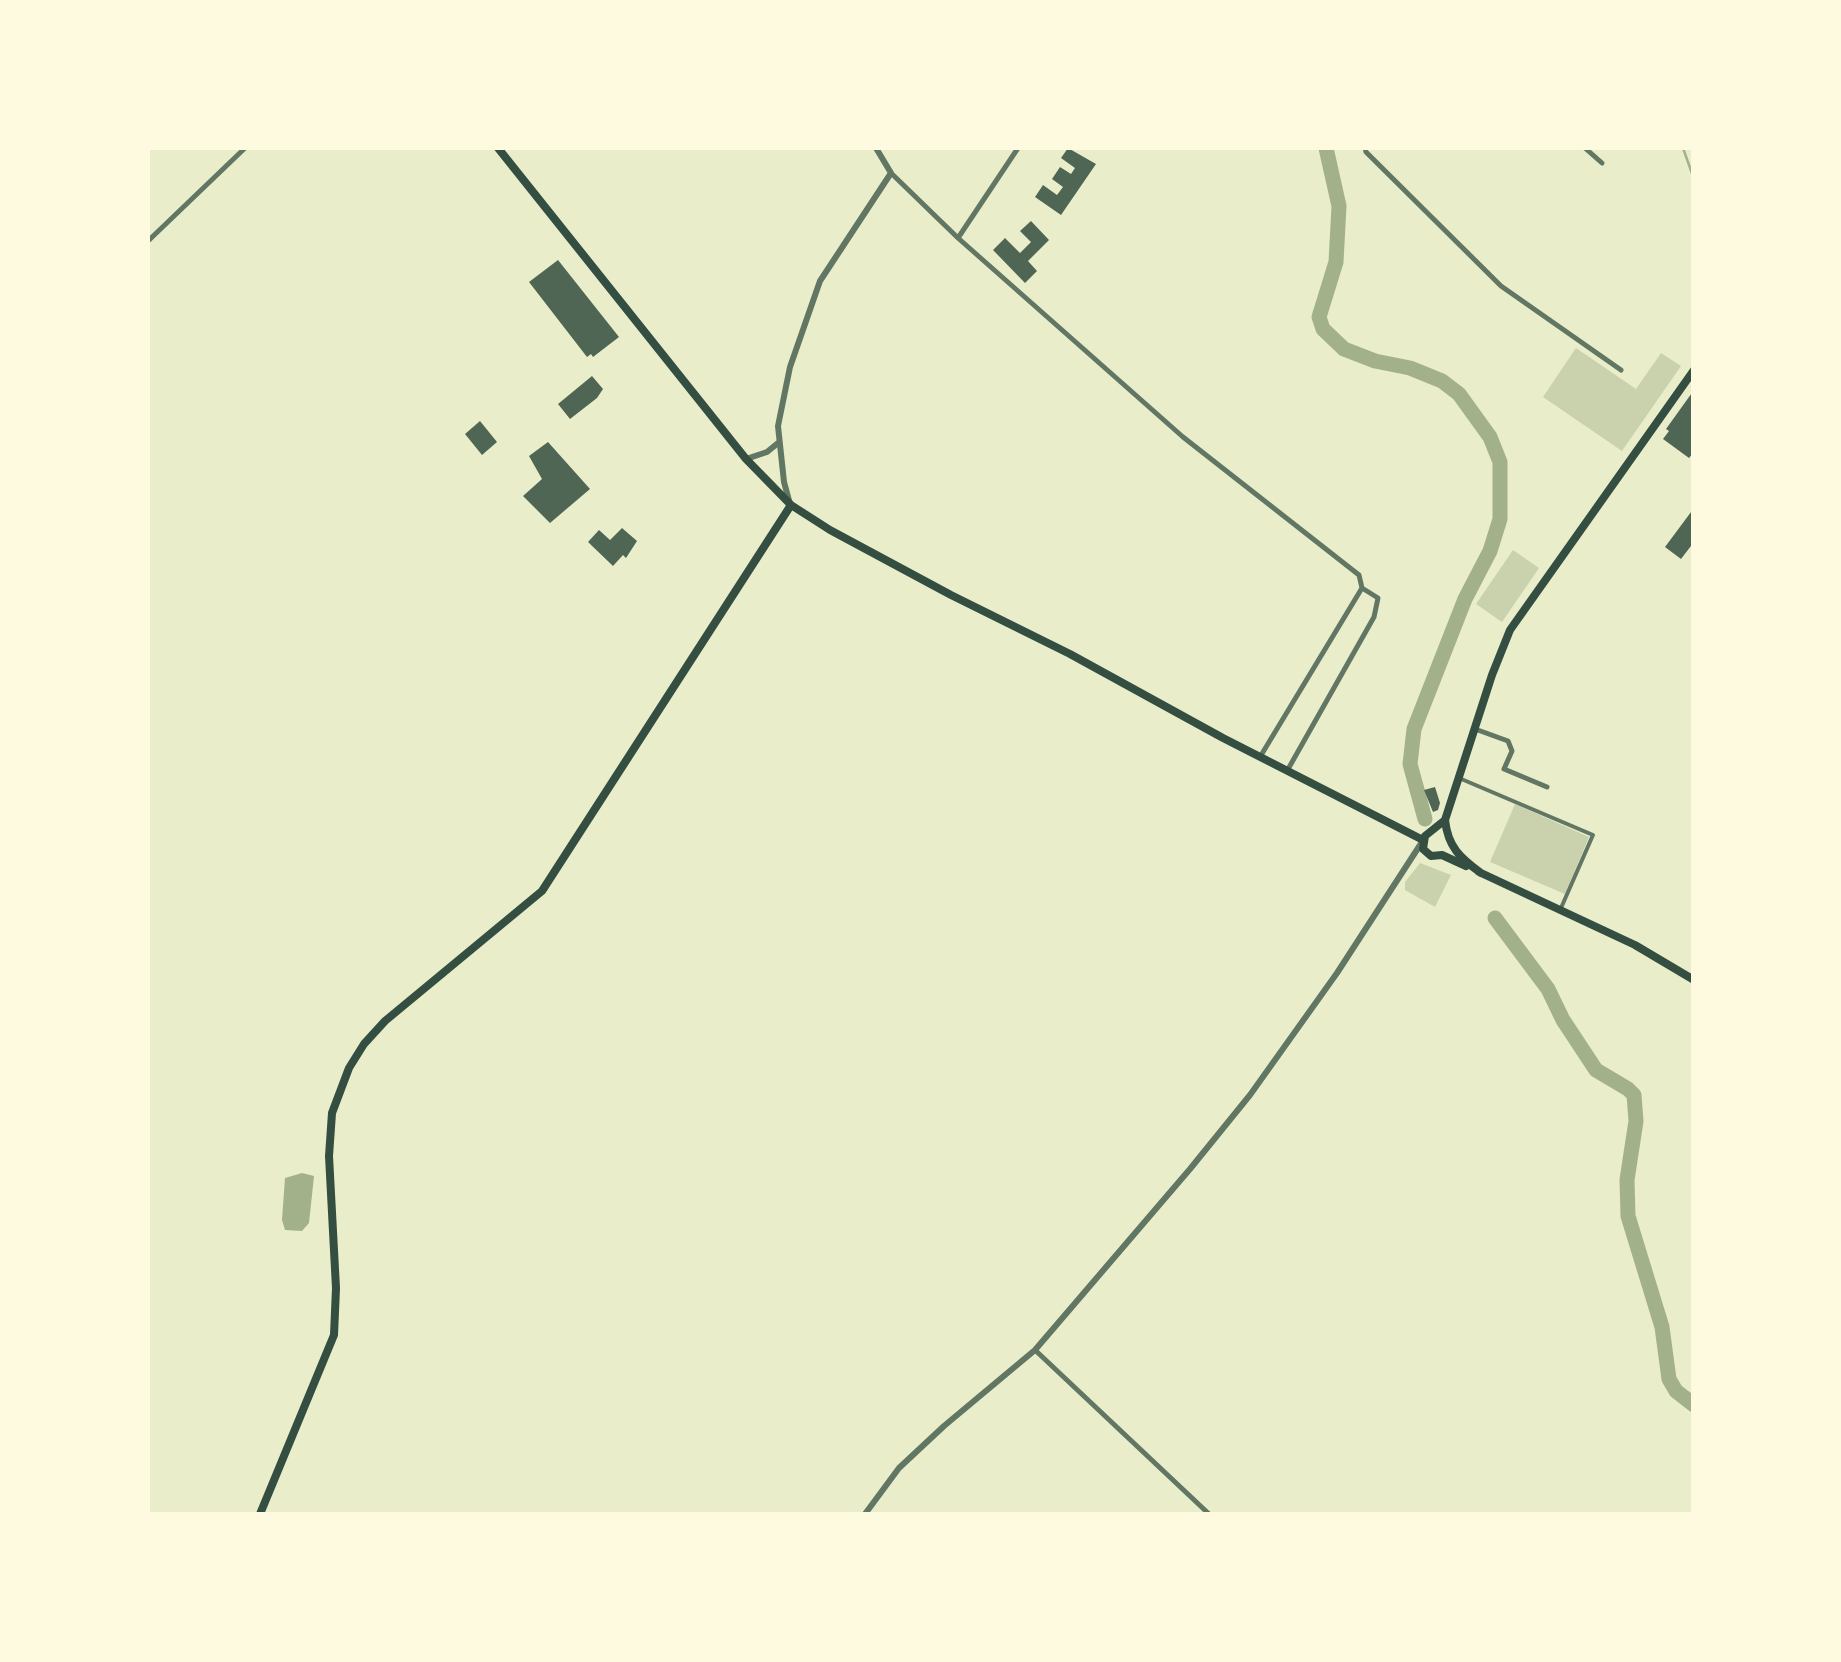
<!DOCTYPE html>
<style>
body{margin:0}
#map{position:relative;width:1841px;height:1662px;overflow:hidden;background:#e9edc9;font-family:"Source Sans 3",sans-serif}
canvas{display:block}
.frame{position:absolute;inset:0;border:150px solid #fefae0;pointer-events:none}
</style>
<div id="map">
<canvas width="1841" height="1662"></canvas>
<div class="frame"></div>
</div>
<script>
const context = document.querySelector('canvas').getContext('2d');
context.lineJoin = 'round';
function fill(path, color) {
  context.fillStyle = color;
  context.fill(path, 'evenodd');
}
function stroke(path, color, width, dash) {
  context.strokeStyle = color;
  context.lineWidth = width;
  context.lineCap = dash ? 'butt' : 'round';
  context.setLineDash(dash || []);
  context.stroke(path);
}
fill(new Path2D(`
 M 1576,348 L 1636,389 L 1661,353 L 1681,366 L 1622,451 L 1543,397 Z
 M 1513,550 L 1539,568 L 1502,622 L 1476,604 Z
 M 1515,804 L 1589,837 L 1565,894 L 1490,862 Z
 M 1420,863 L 1451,875 L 1435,907 L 1405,890 L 1405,882 Z`), '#cad2ad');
fill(new Path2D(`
 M 302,1173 L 314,1176 L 309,1223 L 302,1231 L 285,1230 L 282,1220 L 285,1178 Z`), '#a3b18a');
stroke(new Path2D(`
 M 1683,148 L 1694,179`), '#a3b18a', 2.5);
stroke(new Path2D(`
 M 1326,148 L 1339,206 L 1336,262 L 1319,317 L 1323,329 L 1344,349 L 1375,361 L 1410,368 L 1442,381 L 1459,394 L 1490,437 L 1500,462 L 1500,519 L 1490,551 L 1465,599 L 1414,729 L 1410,764 L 1425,819
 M 1495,918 L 1548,989 L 1563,1020 L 1596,1070 L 1628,1089 L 1634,1095 L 1636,1121 L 1627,1180 L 1628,1216 L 1662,1327 L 1669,1379 L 1676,1391 L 1694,1405`), '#a3b18a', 15);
fill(new Path2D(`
 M 1068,148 L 1096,164 L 1061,215 L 1035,197 L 1043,185 L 1057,195 L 1063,187 L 1052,179 L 1060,167 L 1071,174 L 1075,168 L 1061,158 Z
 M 1031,221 L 1049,240 L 1028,261 L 1037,271 L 1025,283 L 993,250 L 1005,238 L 1020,253 L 1031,242 L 1020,231 Z
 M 558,260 L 619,337 L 593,357 L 591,354 L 587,357 L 529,282 Z
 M 592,376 L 603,389 L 597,398 L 570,419 L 558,404 Z
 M 1694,390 L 1694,452 L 1689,458 L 1663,439 L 1669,431 L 1666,429 Z
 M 480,421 L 497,442 L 482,455 L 465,434 Z
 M 548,442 L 590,489 L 550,523 L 523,496 L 542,479 L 529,456 Z
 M 1694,508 L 1694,542 L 1681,559 L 1665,547 Z
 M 622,528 L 637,541 L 626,558 L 623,555 L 613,566 L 588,542 L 599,530 L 610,540 Z
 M 1435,787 L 1440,803 L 1438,810 L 1433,812 L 1424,790 Z`), '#4f6655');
stroke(new Path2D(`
 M 1459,778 L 1593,835 L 1561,908`), '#617663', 4);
stroke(new Path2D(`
 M 1365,148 L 1366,152 L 1501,286 L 1621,370
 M 1585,148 L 1602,163
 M 891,173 L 958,238 L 1183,437 L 1359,575 L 1362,588 L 1260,757
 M 958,238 L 1018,148
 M 148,241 L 245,148
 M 1475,729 L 1508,741 L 1512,751 L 1504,769 L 1547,787
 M 1287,771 L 1374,617 L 1378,598 L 1362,588
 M 1035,1350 L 1209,1514`), '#617663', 5);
stroke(new Path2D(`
 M 746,459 L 767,452 L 778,443
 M 790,504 L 784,482 L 778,426 L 790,367 L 820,281 L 891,173 L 876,148
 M 865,1514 L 899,1468 L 944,1426 L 1035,1350 L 1190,1169 L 1250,1095 L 1337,973 L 1422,842`), '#617663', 6);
stroke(new Path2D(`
 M 498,148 L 746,459 L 791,505 L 830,530 L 951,595 L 1070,654 L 1223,738 L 1423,840
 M 1445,820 L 1425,836 L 1423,849 L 1431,856 L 1442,855 L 1466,866
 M 1479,872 L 1635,945 L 1694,980
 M 1481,873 C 1460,858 1448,847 1445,820 L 1492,675 L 1510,630 L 1694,370
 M 260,1514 L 334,1335 L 336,1288 L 329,1156 L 332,1113 L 349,1068 L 364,1044 L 385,1021 L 542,891 L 791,505`), '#344e41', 8);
</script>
